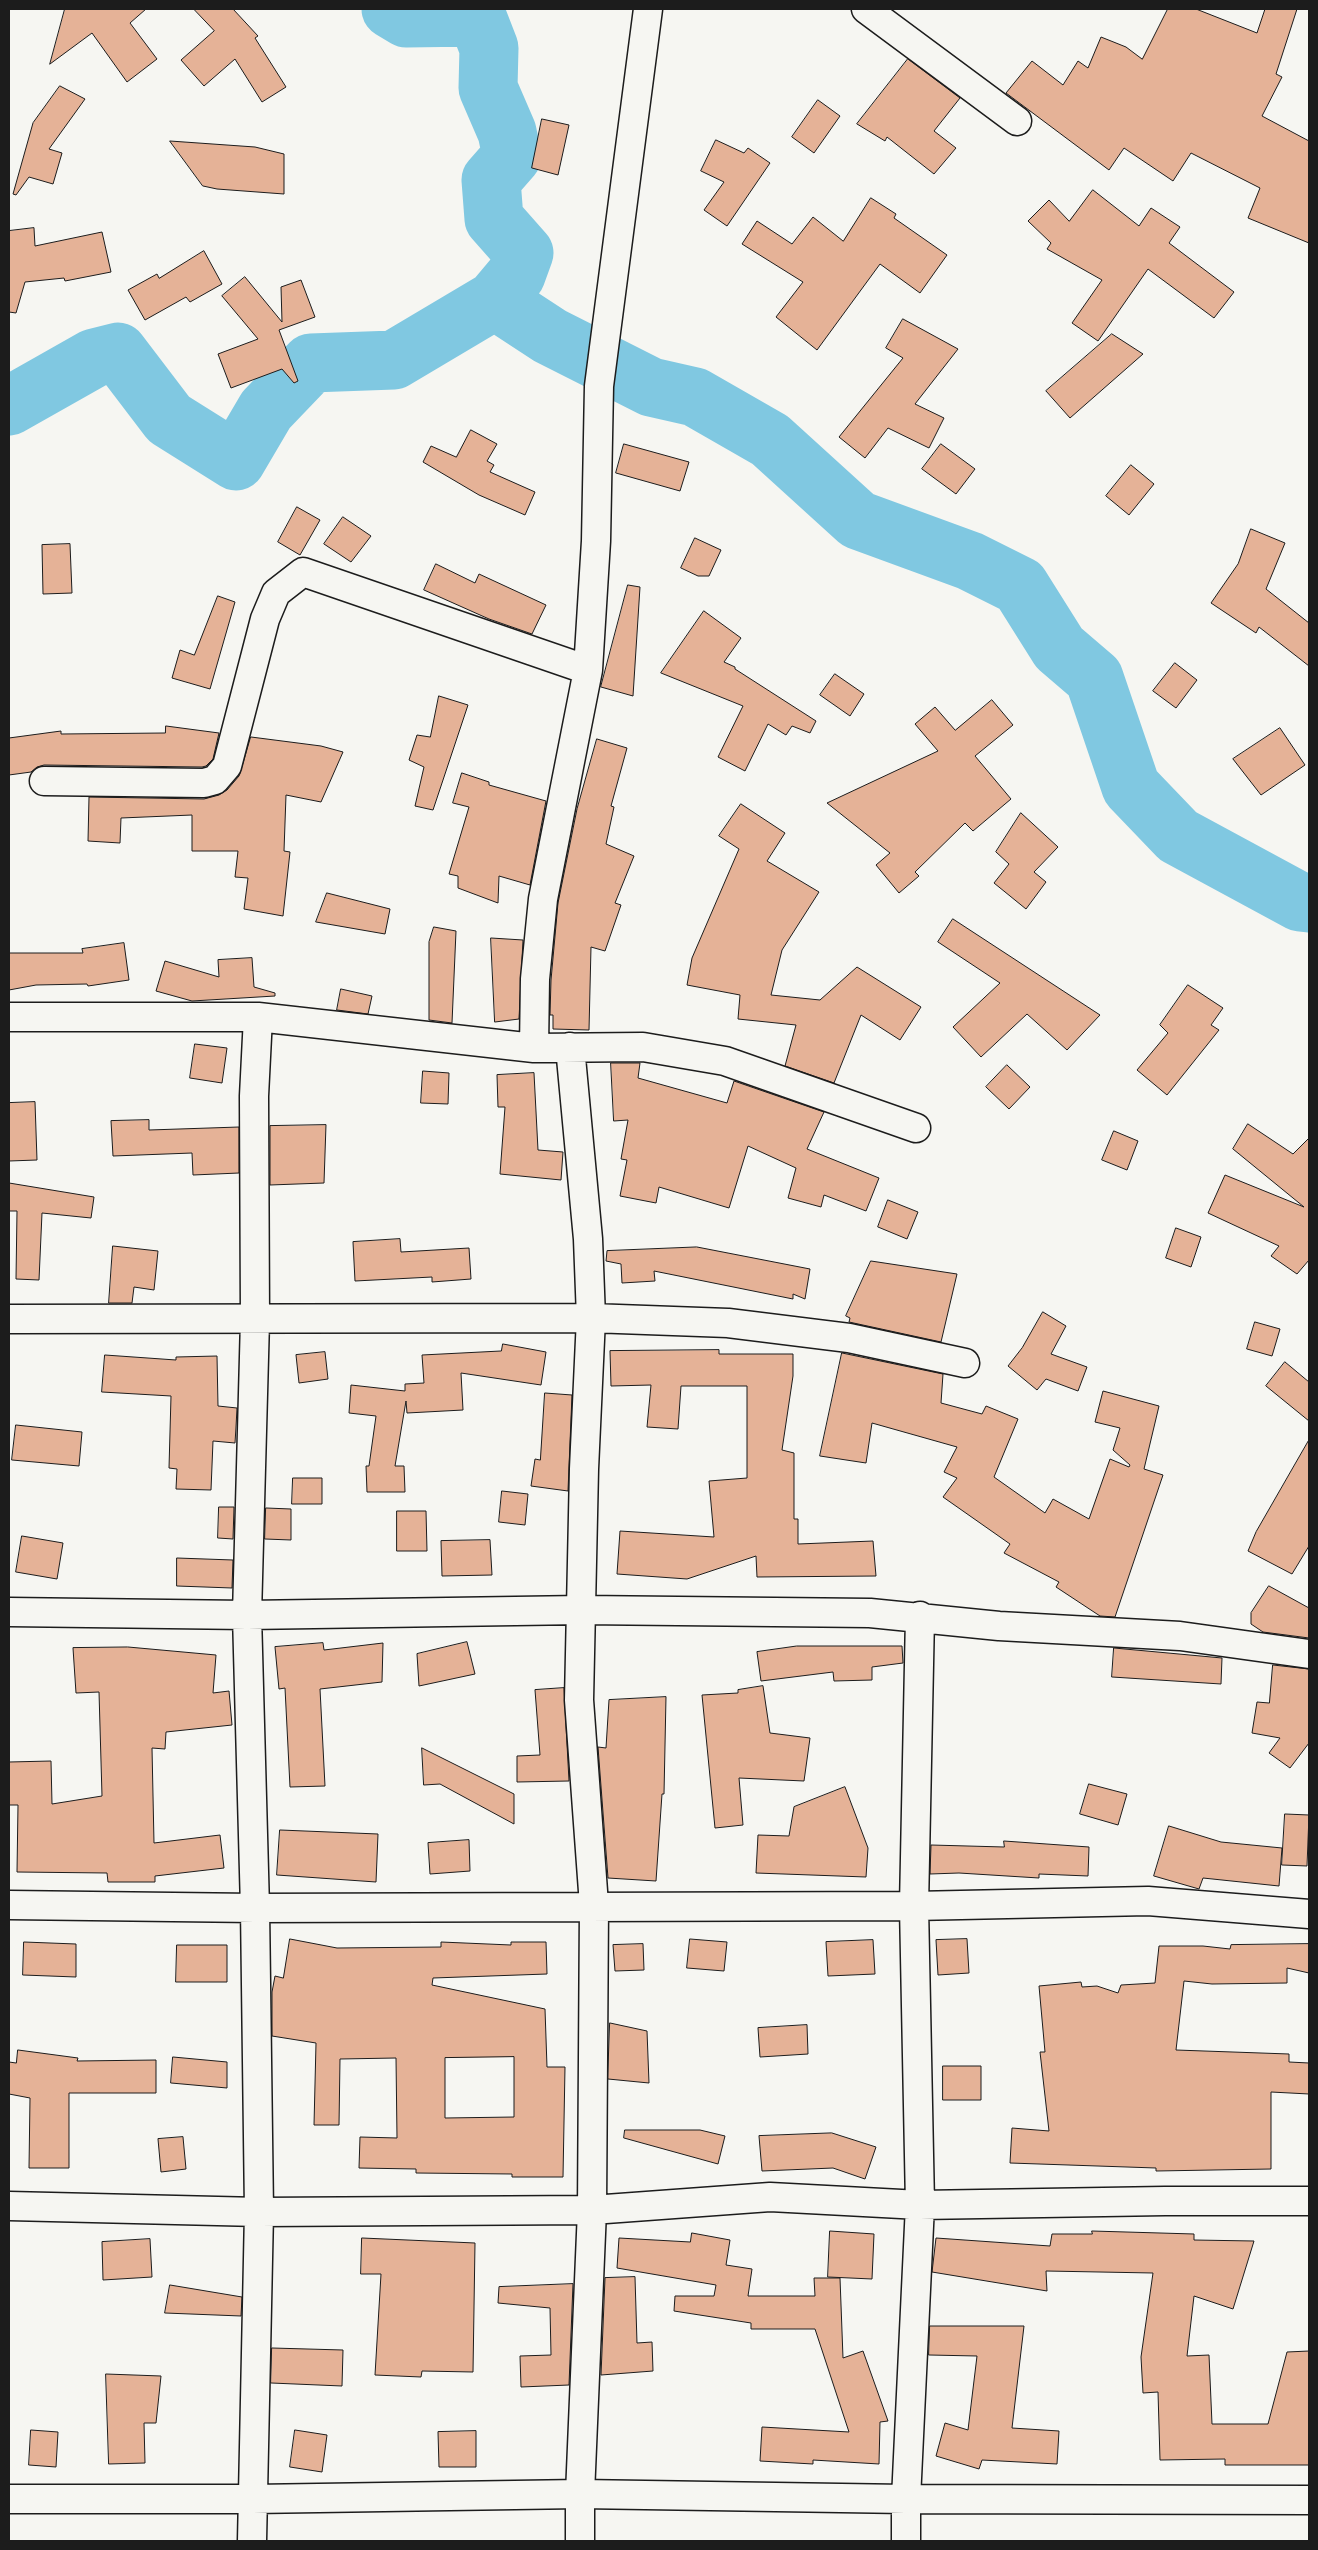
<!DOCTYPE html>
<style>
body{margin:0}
#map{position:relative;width:1318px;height:2550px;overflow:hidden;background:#f6f6f2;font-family:"Balsamiq Sans",sans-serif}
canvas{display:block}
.frame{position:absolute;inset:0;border:10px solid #1c1c1c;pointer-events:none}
</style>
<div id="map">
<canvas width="1318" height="2550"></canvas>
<div class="frame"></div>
</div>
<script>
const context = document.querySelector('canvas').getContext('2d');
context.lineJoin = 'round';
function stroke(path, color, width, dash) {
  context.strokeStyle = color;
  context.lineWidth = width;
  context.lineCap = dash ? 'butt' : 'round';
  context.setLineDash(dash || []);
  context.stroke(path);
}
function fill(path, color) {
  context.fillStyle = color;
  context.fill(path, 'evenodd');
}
stroke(new Path2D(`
 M 391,9 L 406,18 L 477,17 L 489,48 L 488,88 L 507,132 L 512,156 L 491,180 L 494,219 L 524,253 L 516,275 L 495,300
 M 9,406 L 94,358 L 118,352 L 169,419 L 236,461 L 266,410 L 311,363 L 394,360 L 495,300 L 550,336 L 651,387 L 695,397 L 770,440 L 858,520 L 970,561 L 1020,586 L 1059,648 L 1094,678 L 1131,787 L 1178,836 L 1300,902 L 1309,903`), '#80c8e1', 59);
const building = new Path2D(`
 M 65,9 L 146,9 L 130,23 L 157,59 L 127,82 L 92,33 L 50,64 Z
 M 194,9 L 233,9 L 258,36 L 255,38 L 286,87 L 262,102 L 235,59 L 204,86 L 181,60 L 214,31 Z
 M 1168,9 L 1196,9 L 1257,33 L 1265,9 L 1297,9 L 1276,74 L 1282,77 L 1262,116 L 1309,141 L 1309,243 L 1248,218 L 1260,188 L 1191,153 L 1173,181 L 1124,148 L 1109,170 L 1006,93 L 1032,61 L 1063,85 L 1078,61 L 1088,68 L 1101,37 L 1126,47 L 1142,59 Z
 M 908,59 L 960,98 L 934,131 L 956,148 L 934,174 L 887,137 L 885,141 L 857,124 Z
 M 60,86 L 85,99 L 49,149 L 62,153 L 53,184 L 29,177 L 16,195 L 13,194 L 33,123 Z
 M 818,100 L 840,116 L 814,153 L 792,137 Z
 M 542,119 L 569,125 L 558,175 L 532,168 Z
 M 716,140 L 744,153 L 748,148 L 770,163 L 727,226 L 704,210 L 724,182 L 701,171 Z
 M 170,141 L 255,147 L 284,154 L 284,194 L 217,189 L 203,186 Z
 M 1093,190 L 1139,226 L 1151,208 L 1180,227 L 1169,243 L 1234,292 L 1214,318 L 1148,269 L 1098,341 L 1072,323 L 1102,280 L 1047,249 L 1051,243 L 1028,221 L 1049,200 L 1069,221 Z
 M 871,198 L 896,214 L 894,218 L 947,255 L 920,293 L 880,264 L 817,350 L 776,317 L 803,282 L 742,244 L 757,221 L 792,244 L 813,217 L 843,241 Z
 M 34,228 L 35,246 L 102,232 L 111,272 L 65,281 L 64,278 L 25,282 L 16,313 L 9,312 L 9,231 Z
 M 204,251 L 222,284 L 190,302 L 186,297 L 145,320 L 128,290 L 157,274 L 159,278 Z
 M 245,277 L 282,322 L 281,287 L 301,280 L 315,317 L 279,330 L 298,381 L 294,383 L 282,369 L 231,388 L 218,354 L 258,339 L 222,296 Z
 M 903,319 L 958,349 L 915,404 L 944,418 L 929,448 L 888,428 L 865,458 L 839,437 L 903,358 L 886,348 Z
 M 1112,334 L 1143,354 L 1070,418 L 1046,391 Z
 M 471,430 L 497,444 L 487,461 L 494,465 L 490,472 L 535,492 L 525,515 L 479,495 L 423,462 L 431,446 L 456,457 Z
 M 624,444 L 689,462 L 680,491 L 616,473 Z
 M 941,444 L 975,469 L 956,494 L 922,469 Z
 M 1131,465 L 1154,484 L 1129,515 L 1106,496 Z
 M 297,507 L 320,520 L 300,555 L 278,542 Z
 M 343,517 L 371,536 L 351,562 L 324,544 Z
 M 1251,529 L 1285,543 L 1266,589 L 1309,623 L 1309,666 L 1259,627 L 1256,633 L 1211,603 L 1238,564 Z
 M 695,538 L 721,550 L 709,576 L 698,576 L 681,568 Z
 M 70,544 L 72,593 L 43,594 L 42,545 Z
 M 436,564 L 475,583 L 479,574 L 546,605 L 532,634 L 489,619 L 424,590 Z
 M 628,585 L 640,587 L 633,696 L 601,687 Z
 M 218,596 L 235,602 L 210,689 L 172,678 L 180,650 L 194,655 Z
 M 704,611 L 741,638 L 724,662 L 735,667 L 735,669 L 816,721 L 810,733 L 792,726 L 786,735 L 768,724 L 745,771 L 718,757 L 743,706 L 661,673 Z
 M 1175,663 L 1197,680 L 1176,708 L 1153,691 Z
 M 835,674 L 864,694 L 850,716 L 820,695 Z
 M 439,696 L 468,705 L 433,810 L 415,806 L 424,767 L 409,760 L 417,735 L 430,737 Z
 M 992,700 L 1013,725 L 975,756 L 1011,799 L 973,831 L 965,823 L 915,872 L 919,876 L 899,893 L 876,865 L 890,853 L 827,803 L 938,751 L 915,724 L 935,707 L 955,730 Z
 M 166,726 L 219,733 L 213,759 L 206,766 L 202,767 L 44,765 L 37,767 L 31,772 L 9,775 L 9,738 L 61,731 L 61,734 L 165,733 Z
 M 1280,728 L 1305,765 L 1261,795 L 1233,759 Z
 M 251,737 L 321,746 L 343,752 L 321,802 L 286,795 L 284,851 L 290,852 L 283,916 L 244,909 L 248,878 L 235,877 L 238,851 L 192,851 L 192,815 L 121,818 L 120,843 L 88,841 L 89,797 L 204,799 L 219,795 L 227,790 L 239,776 Z
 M 597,739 L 627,748 L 611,806 L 614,807 L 606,844 L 634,856 L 615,903 L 621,905 L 605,951 L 591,947 L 589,1030 L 553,1029 L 553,1015 L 550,1015 L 551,980 L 558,903 L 577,809 Z
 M 462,773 L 489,782 L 489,785 L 546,801 L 530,885 L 499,876 L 498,903 L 458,888 L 458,876 L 449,874 L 469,807 L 453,803 Z
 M 741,804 L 785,833 L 767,861 L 819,892 L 782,950 L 771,995 L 820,1000 L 857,967 L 921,1007 L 900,1040 L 861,1015 L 834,1083 L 785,1066 L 796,1025 L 738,1019 L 740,995 L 687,985 L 692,958 L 739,849 L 719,836 Z
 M 1021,813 L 1058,847 L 1034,872 L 1046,882 L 1026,909 L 994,883 L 1009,864 L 996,852 Z
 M 327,893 L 390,909 L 385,934 L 316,922 Z
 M 953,919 L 1100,1015 L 1067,1050 L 1027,1014 L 981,1057 L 953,1027 L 1000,983 L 938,942 Z
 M 434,927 L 456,931 L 452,1023 L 429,1020 L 429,942 Z
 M 491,938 L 523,940 L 519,1019 L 495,1022 Z
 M 124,943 L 129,980 L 88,986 L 87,984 L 36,985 L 9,990 L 9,953 L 83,953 L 82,949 Z
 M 252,958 L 254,987 L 275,993 L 275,996 L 192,1001 L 156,991 L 165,961 L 219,977 L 218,960 Z
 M 1188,985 L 1223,1008 L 1211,1025 L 1219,1030 L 1167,1095 L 1137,1070 L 1168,1033 L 1160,1025 Z
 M 341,989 L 372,996 L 368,1014 L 337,1010 Z
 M 195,1044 L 227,1048 L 222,1083 L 190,1078 Z
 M 611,1063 L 640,1063 L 638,1078 L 727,1103 L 734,1081 L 824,1112 L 807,1149 L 879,1178 L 866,1211 L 824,1195 L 821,1207 L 788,1198 L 796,1168 L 748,1146 L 729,1208 L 659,1187 L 656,1203 L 620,1196 L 627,1160 L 621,1159 L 628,1120 L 614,1121 Z
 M 1007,1065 L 1030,1087 L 1009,1109 L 986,1087 Z
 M 423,1071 L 449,1073 L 448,1104 L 421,1103 Z
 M 534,1073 L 538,1150 L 563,1152 L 561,1180 L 500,1174 L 505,1107 L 498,1107 L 497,1075 Z
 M 35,1102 L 37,1160 L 9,1161 L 9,1103 Z
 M 149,1120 L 149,1130 L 239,1127 L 239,1173 L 193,1175 L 192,1153 L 113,1156 L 111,1121 Z
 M 1248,1124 L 1293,1154 L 1309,1138 L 1309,1260 L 1297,1274 L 1271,1256 L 1279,1246 L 1208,1213 L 1225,1175 L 1304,1207 L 1233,1149 Z
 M 326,1125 L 324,1183 L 270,1185 L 270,1126 Z
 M 1114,1131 L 1138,1141 L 1127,1170 L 1102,1160 Z
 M 9,1183 L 94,1197 L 91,1218 L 42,1213 L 39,1280 L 16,1279 L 17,1211 L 9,1211 Z
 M 888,1200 L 918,1212 L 907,1239 L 878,1227 Z
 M 1176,1228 L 1201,1237 L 1191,1267 L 1166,1258 Z
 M 400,1239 L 401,1252 L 469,1248 L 471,1279 L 432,1282 L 432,1277 L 355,1281 L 353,1242 Z
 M 113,1246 L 158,1251 L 154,1290 L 134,1287 L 132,1303 L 109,1303 Z
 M 697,1247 L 810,1269 L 805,1299 L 793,1294 L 793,1299 L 654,1271 L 655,1281 L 622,1283 L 621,1264 L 606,1261 L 607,1251 Z
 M 871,1261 L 957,1274 L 941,1342 L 849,1322 L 850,1318 L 846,1316 Z
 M 1043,1312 L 1066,1326 L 1051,1354 L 1087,1367 L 1078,1391 L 1046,1379 L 1037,1390 L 1008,1366 L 1022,1348 Z
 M 1255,1322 L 1280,1329 L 1272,1356 L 1247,1349 Z
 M 503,1344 L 546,1352 L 541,1385 L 461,1373 L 463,1410 L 407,1413 L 406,1401 L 395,1466 L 404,1466 L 405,1492 L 367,1492 L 366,1466 L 369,1466 L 376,1416 L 349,1413 L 351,1385 L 405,1391 L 405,1384 L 424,1383 L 422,1355 L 501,1351 Z
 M 719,1350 L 719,1354 L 793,1354 L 793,1376 L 782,1450 L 794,1453 L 794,1519 L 798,1519 L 798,1544 L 873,1541 L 876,1576 L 757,1577 L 756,1556 L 687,1579 L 617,1574 L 620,1531 L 714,1537 L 709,1481 L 747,1478 L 747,1386 L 681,1386 L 678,1429 L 647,1427 L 651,1385 L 611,1386 L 610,1351 Z
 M 325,1352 L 328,1379 L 299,1383 L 296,1355 Z
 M 842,1353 L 943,1374 L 941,1403 L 982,1414 L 986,1406 L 1018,1419 L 994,1477 L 1045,1513 L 1053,1499 L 1089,1519 L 1110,1459 L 1129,1467 L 1130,1465 L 1113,1450 L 1120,1428 L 1095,1422 L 1103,1391 L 1159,1406 L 1144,1469 L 1163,1475 L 1115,1617 L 1100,1616 L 1056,1587 L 1059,1582 L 1004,1553 L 1010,1544 L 943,1497 L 957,1478 L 944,1472 L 957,1447 L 872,1423 L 866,1463 L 820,1456 Z
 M 105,1355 L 176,1360 L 176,1357 L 217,1356 L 218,1406 L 237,1408 L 236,1427 L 235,1443 L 213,1441 L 211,1490 L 176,1489 L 177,1469 L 169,1468 L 171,1396 L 102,1392 Z
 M 1285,1362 L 1309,1382 L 1309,1421 L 1266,1386 Z
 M 545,1393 L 572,1395 L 568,1491 L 531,1486 L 535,1459 L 540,1460 Z
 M 16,1425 L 82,1432 L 79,1466 L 12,1460 Z
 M 1309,1440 L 1309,1546 L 1292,1574 L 1248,1551 L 1256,1532 Z
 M 293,1478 L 322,1478 L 322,1504 L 292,1504 Z
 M 502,1491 L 528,1494 L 525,1525 L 499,1522 Z
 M 219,1507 L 234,1507 L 233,1539 L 218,1538 Z
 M 266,1508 L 291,1509 L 291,1540 L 265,1539 Z
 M 397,1511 L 426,1511 L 427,1551 L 397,1551 Z
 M 22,1536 L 63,1543 L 57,1579 L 16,1572 Z
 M 490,1540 L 492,1575 L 442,1576 L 441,1541 Z
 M 177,1558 L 233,1560 L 232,1588 L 177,1586 Z
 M 1269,1586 L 1309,1608 L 1309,1638 L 1263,1632 L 1251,1624 L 1251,1613 Z
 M 467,1642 L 475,1674 L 419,1686 L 417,1654 Z
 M 323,1643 L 324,1650 L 383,1643 L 382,1682 L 320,1689 L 325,1786 L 290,1787 L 285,1688 L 279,1689 L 275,1647 Z
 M 797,1646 L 902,1646 L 903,1663 L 872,1667 L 872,1680 L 834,1681 L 833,1672 L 761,1681 L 757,1652 Z
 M 128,1647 L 216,1655 L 213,1693 L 229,1691 L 232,1725 L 166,1732 L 165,1749 L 152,1748 L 154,1843 L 220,1835 L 224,1868 L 155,1876 L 155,1882 L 108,1882 L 107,1873 L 17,1872 L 18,1805 L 9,1805 L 9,1762 L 51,1761 L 52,1804 L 102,1796 L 99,1692 L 76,1693 L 73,1648 Z
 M 1114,1648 L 1222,1658 L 1221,1684 L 1112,1677 Z
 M 1273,1665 L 1309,1669 L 1309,1743 L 1290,1768 L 1269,1753 L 1280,1738 L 1252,1733 L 1257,1702 L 1269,1703 Z
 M 763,1686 L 770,1733 L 810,1738 L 804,1781 L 739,1778 L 743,1825 L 715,1828 L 702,1695 L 738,1693 L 738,1690 Z
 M 564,1688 L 569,1781 L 517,1782 L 517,1756 L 540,1755 L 535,1690 Z
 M 666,1697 L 664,1794 L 662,1794 L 656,1881 L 608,1878 L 598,1747 L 606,1748 L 609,1700 Z
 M 422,1748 L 514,1794 L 514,1824 L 440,1784 L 424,1785 Z
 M 1089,1784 L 1127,1794 L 1118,1825 L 1080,1814 Z
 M 845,1787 L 868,1848 L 866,1877 L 756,1873 L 758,1835 L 789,1836 L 794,1807 Z
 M 1285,1814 L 1309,1815 L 1307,1866 L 1282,1865 Z
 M 1169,1826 L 1221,1842 L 1282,1848 L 1279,1886 L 1203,1878 L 1199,1889 L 1154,1876 Z
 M 280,1830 L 378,1834 L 376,1882 L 277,1875 Z
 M 469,1840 L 470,1871 L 430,1874 L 428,1843 Z
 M 1004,1841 L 1089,1847 L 1088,1876 L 1039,1874 L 1039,1878 L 959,1873 L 930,1874 L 931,1845 L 1004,1847 Z
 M 290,1939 L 337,1948 L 441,1947 L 441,1942 L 511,1945 L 511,1942 L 546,1942 L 547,1974 L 433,1978 L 432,1985 L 545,2009 L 547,2067 L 565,2067 L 563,2177 L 512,2177 L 512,2174 L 416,2173 L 416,2169 L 359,2168 L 360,2137 L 397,2138 L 396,2058 L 340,2059 L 339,2125 L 314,2125 L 316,2043 L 272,2036 L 272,1992 L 275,1976 L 283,1978 ZM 514,2057 L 514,2117 L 445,2118 L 445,2058 Z
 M 690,1939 L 727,1942 L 724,1971 L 687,1968 Z
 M 967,1939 L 969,1973 L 938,1975 L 936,1940 Z
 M 873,1940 L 875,1974 L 828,1976 L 826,1942 Z
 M 24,1942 L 76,1944 L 76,1977 L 23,1975 Z
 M 643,1944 L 644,1970 L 615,1971 L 613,1945 Z
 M 1309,1944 L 1309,1973 L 1287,1968 L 1287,1983 L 1212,1984 L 1184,1981 L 1176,2050 L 1289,2054 L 1289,2062 L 1309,2063 L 1309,2094 L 1271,2092 L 1271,2169 L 1156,2171 L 1156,2168 L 1010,2163 L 1012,2128 L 1049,2131 L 1040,2052 L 1045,2052 L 1039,1986 L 1081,1982 L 1082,1987 L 1097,1986 L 1118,1993 L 1121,1985 L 1155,1983 L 1159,1946 L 1203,1946 L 1230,1949 L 1231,1945 Z
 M 177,1945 L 227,1945 L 227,1982 L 176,1982 Z
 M 610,2023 L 647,2031 L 649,2083 L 608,2079 Z
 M 807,2025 L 808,2054 L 760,2057 L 758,2028 Z
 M 18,2050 L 78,2058 L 77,2061 L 156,2060 L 156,2093 L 69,2093 L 69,2168 L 29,2168 L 30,2098 L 9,2094 L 9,2062 L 16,2063 Z
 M 173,2057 L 227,2062 L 227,2088 L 171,2083 Z
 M 943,2066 L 981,2066 L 981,2100 L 943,2100 Z
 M 625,2130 L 700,2130 L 725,2136 L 718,2164 L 624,2138 Z
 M 832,2133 L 876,2147 L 865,2179 L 833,2168 L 762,2171 L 759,2136 Z
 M 183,2137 L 186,2169 L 161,2172 L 158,2139 Z
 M 830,2231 L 874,2234 L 872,2279 L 828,2277 Z
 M 1092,2231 L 1194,2234 L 1194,2240 L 1254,2241 L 1233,2309 L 1194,2296 L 1187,2356 L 1209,2355 L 1212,2424 L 1268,2424 L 1287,2352 L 1309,2351 L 1309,2465 L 1225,2465 L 1225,2459 L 1160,2460 L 1158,2392 L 1143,2393 L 1141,2357 L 1153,2273 L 1046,2271 L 1047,2291 L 932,2272 L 936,2238 L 1050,2246 L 1052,2234 L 1092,2234 Z
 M 692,2233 L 730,2240 L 726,2265 L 752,2269 L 748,2296 L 815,2296 L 814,2278 L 840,2278 L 843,2358 L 863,2351 L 888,2421 L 880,2422 L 879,2464 L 813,2460 L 813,2464 L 760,2461 L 762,2427 L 849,2432 L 815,2329 L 751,2329 L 751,2323 L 674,2311 L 675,2296 L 714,2296 L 716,2285 L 617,2268 L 619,2238 L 690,2242 Z
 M 362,2238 L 475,2243 L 473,2372 L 422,2371 L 421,2377 L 375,2375 L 381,2274 L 361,2274 Z
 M 150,2239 L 152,2277 L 103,2280 L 102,2242 Z
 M 635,2277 L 637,2343 L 652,2342 L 653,2371 L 601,2375 L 605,2278 Z
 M 573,2284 L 569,2385 L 521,2387 L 520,2356 L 551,2355 L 550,2308 L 498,2303 L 499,2287 Z
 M 170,2285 L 242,2297 L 241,2316 L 165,2313 Z
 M 930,2326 L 1024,2326 L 1012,2428 L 1059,2431 L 1057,2464 L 982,2460 L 979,2469 L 936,2456 L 945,2423 L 968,2430 L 977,2356 L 929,2355 Z
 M 272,2348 L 343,2350 L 342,2386 L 271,2383 Z
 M 106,2374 L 161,2376 L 156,2423 L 144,2423 L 145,2463 L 109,2464 Z
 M 31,2430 L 58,2432 L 56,2467 L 29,2465 Z
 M 295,2430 L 327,2435 L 322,2472 L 290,2467 Z
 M 476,2431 L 476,2467 L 439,2467 L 438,2432 Z`);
fill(building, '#e5b297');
stroke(building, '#1c1c1c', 1);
const street = new Path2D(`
 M 866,9 L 1017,121
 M 44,781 L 204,783 L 215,780 L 227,766 L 265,619 L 276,593 L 303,572 L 588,670
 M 9,1017 L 258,1017 L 534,1048 L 643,1047 L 725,1061 L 916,1128
 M 570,1047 L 588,1239 L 591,1318 L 584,1469 L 579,1700 L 594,1905 L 592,2210 L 580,2494 L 580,2541
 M 534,1048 L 535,979 L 543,899 L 588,670 L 596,541 L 599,386 L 648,9
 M 9,1319 L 591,1318 L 728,1323 L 849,1338 L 965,1363
 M 9,1612 L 247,1615 L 582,1610 L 870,1613 L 999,1626 L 1180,1636 L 1309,1654
 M 9,1905 L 255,1908 L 914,1906 L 1148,1901 L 1309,1914
 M 9,2206 L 259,2212 L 592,2210 L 770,2197 L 920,2205 L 1165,2201 L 1309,2201
 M 9,2499 L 253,2499 L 580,2494 L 906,2499 L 1309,2500
 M 252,2541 L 259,2212 L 255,1908 L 247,1615 L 255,1320 L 254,1096 L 258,1017
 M 906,2541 L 906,2499 L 920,2205 L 914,1906 L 920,1616`);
stroke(street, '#1c1c1c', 31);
stroke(street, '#f6f6f2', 28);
</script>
